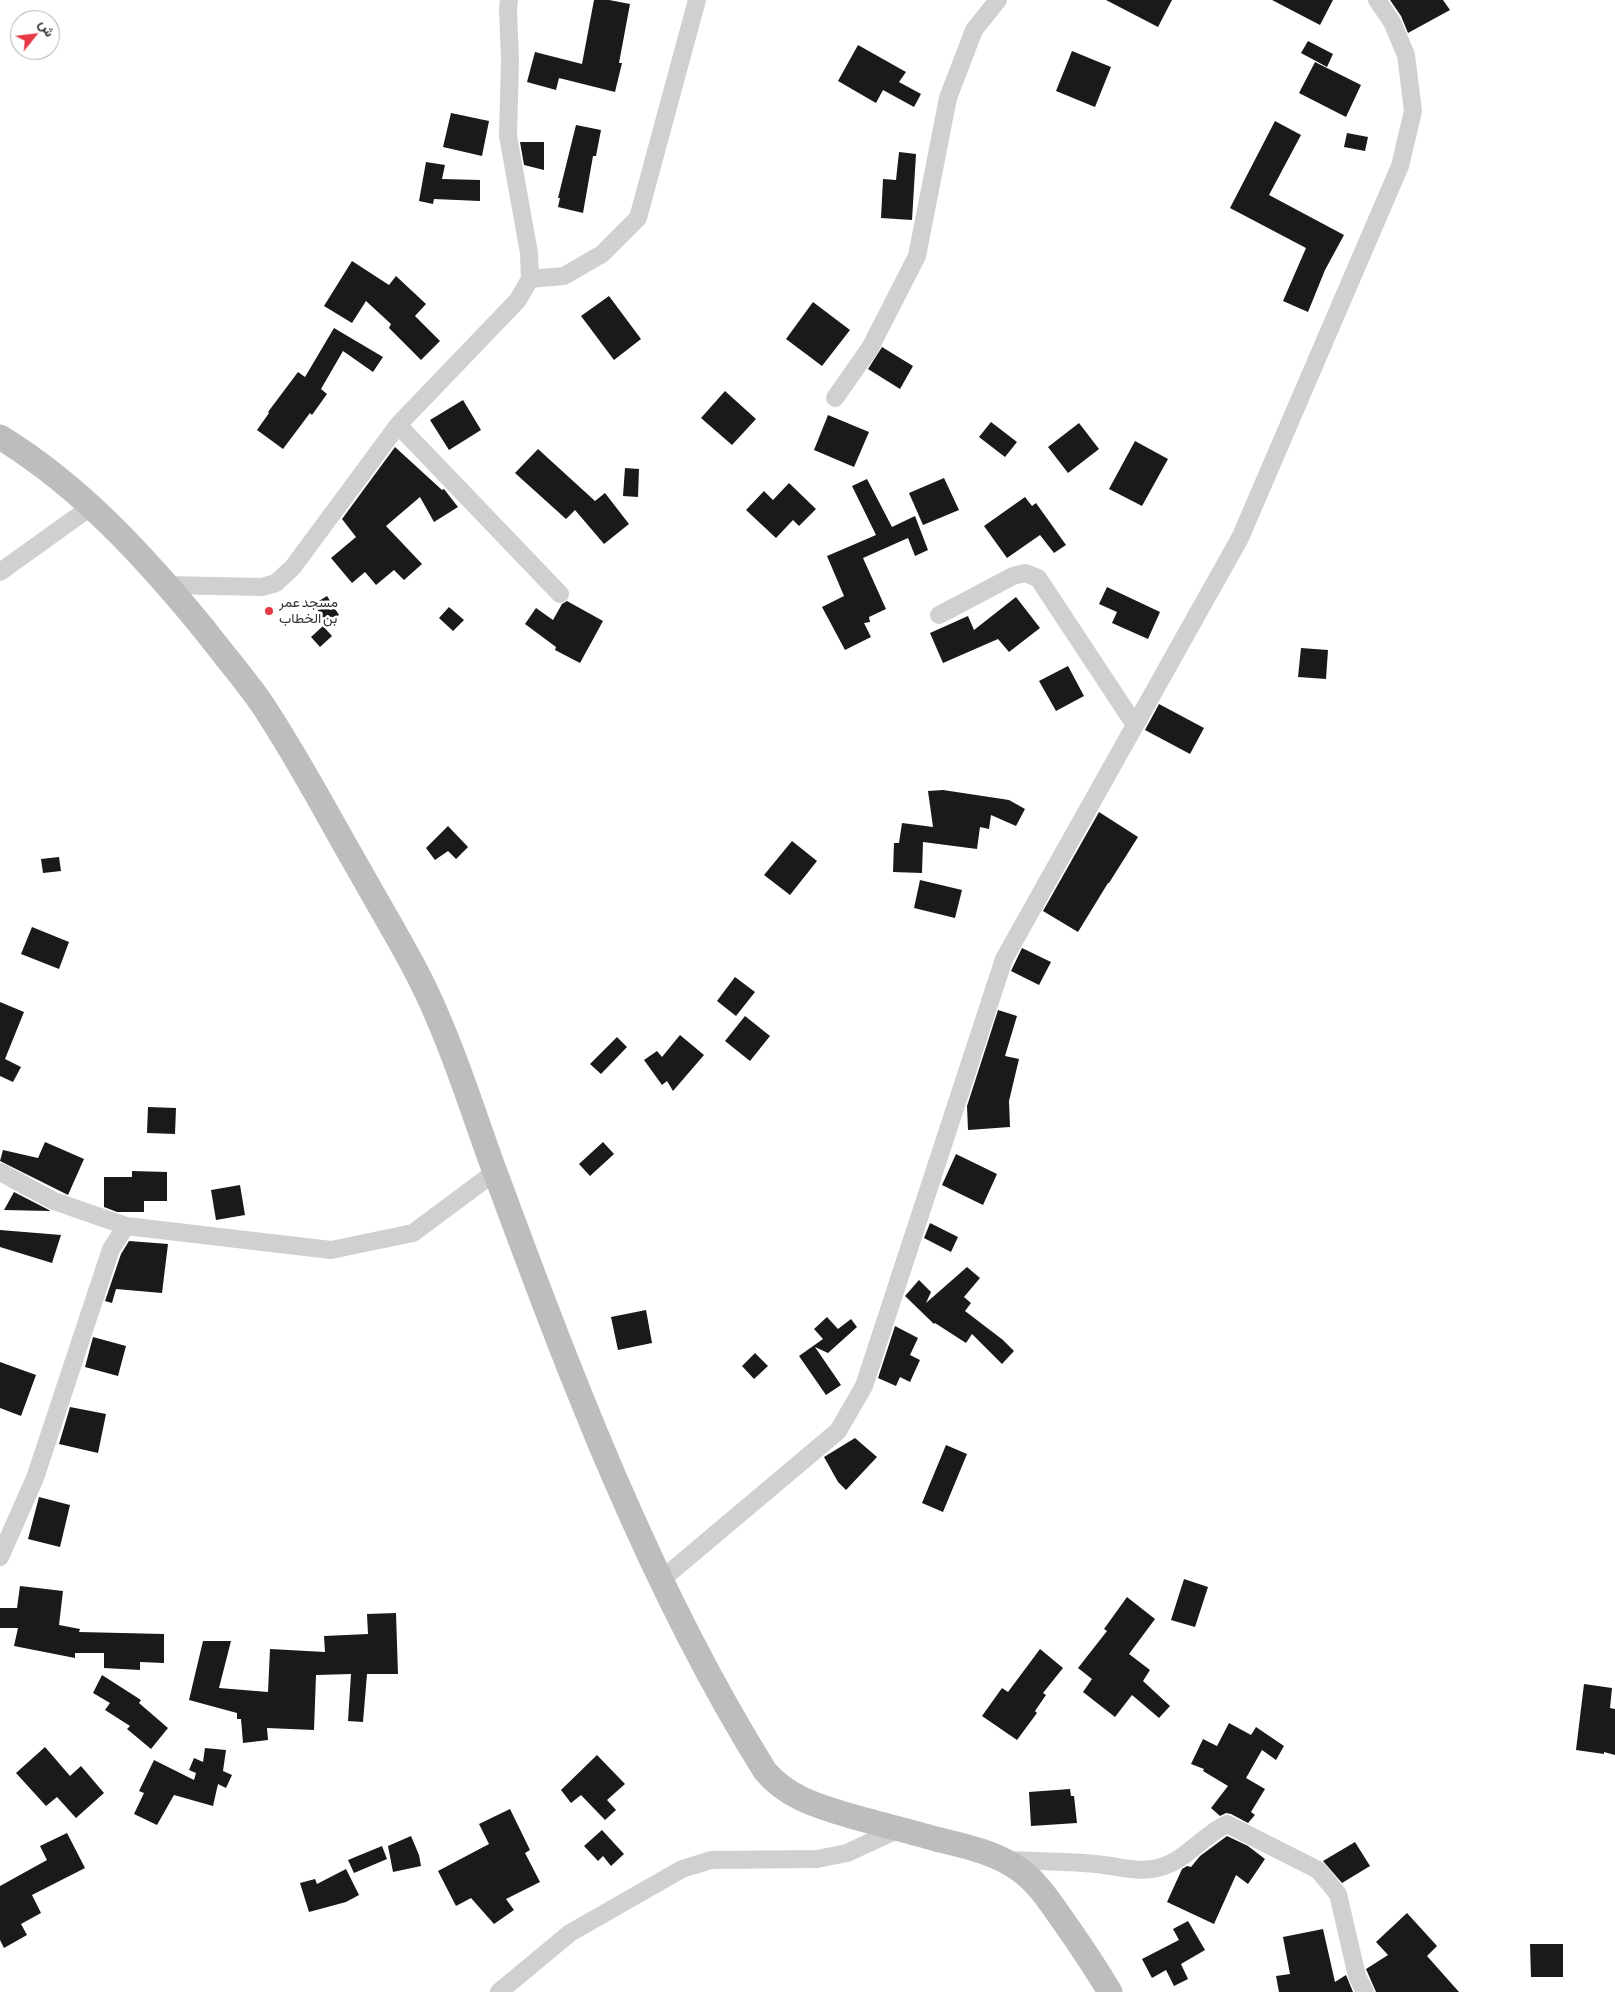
<!DOCTYPE html>
<meta charset="utf-8">
<style>
body{margin:0}
#map{position:relative;width:1615px;height:1992px;overflow:hidden;background:#fff;font-family:"Asap Condensed",Vazirmatn,sans-serif}
canvas{display:block}
.north{position:absolute;left:10px;top:10px;width:50px;height:50px;box-sizing:border-box;background:#fff;border:1px solid #adadad;border-radius:50%;rotate:61deg;font-size:14px;font-weight:700;line-height:20px;text-align:center;color:#333}
.north::after{content:'';display:block;margin:auto;width:18px;height:22px;background:#e63946;clip-path:polygon(50% 0,100% 100%,50% 72%,0 100%)}
</style>
<div id="map">
<canvas width="1615" height="1992"></canvas>
<div class="north">ش</div>
</div>
<script>
const context = document.querySelector('canvas').getContext('2d');
context.lineJoin = 'round';
function fill(path, color) {
  context.fillStyle = color;
  context.fill(path, 'evenodd');
}
function stroke(path, color, width, dash) {
  context.strokeStyle = color;
  context.lineWidth = width;
  context.lineCap = dash ? 'butt' : 'round';
  context.setLineDash(dash || []);
  context.stroke(path);
}
function label(font, color, halo, rows, align = 'center') {
  context.font = font + ' "Asap Condensed",Vazirmatn,sans-serif';
  context.lineWidth = 5;
  context.setLineDash([]);
  context.textBaseline = 'middle';
  context.strokeStyle = halo;
  context.fillStyle = color;
  for (const [text, x, y, turn = 0] of rows) {
    context.save();
    context.translate(x, y);
    context.rotate((+turn || 0) * Math.PI / 180);
    context.textAlign = isNaN(turn) ? turn : align;
    if (halo) context.strokeText(text, 0, 0);
    context.fillText(text, 0, 0);
    context.restore();
  }
}
fill(new Path2D(`
 M 594,0 L 609,0 L 630,4 L 619,63 L 622,63 L 615,92 L 559,78 L 556,90 L 527,82 L 535,52 L 582,64 Z
 M 1106,0 L 1172,0 L 1158,27 Z
 M 1272,0 L 1333,0 L 1320,25 Z
 M 1390,0 L 1443,0 L 1450,10 L 1408,33 L 1401,16 Z
 M 1308,41 L 1333,54 L 1327,67 L 1301,53 Z
 M 858,45 L 906,72 L 899,82 L 921,94 L 914,107 L 883,90 L 876,103 L 838,81 Z
 M 1072,51 L 1111,67 L 1095,107 L 1056,91 Z
 M 1315,62 L 1361,85 L 1346,117 L 1299,93 Z
 M 451,113 L 489,121 L 482,156 L 443,147 Z
 M 1275,121 L 1301,135 L 1269,195 L 1344,235 L 1325,270 L 1308,312 L 1283,301 L 1306,248 L 1230,208 Z
 M 576,125 L 601,130 L 596,156 L 593,156 L 583,213 L 558,207 L 560,198 L 558,198 Z
 M 1347,133 L 1368,137 L 1365,151 L 1344,147 Z
 M 520,142 L 544,142 L 544,170 L 524,165 Z
 M 899,152 L 916,154 L 912,220 L 881,218 L 883,179 L 896,180 Z
 M 426,162 L 445,165 L 442,179 L 480,180 L 480,201 L 434,199 L 433,204 L 419,201 Z
 M 352,261 L 389,285 L 396,276 L 426,304 L 415,316 L 440,341 L 421,360 L 389,328 L 391,324 L 366,301 L 352,323 L 324,306 Z
 M 609,296 L 641,339 L 614,360 L 581,316 Z
 M 813,302 L 850,330 L 822,366 L 786,339 Z
 M 334,328 L 383,357 L 373,372 L 343,351 L 321,389 L 327,394 L 312,415 L 310,413 L 283,449 L 257,430 L 269,413 L 268,412 L 298,372 L 305,377 Z
 M 882,347 L 913,366 L 900,389 L 868,369 Z
 M 725,391 L 756,419 L 732,445 L 701,418 Z
 M 463,400 L 481,430 L 449,450 L 430,420 Z
 M 828,415 L 869,432 L 854,467 L 814,450 Z
 M 991,422 L 1017,442 L 1005,457 L 979,437 Z
 M 1079,423 L 1099,449 L 1068,473 L 1048,447 Z
 M 1135,441 L 1168,459 L 1142,506 L 1109,489 Z
 M 395,447 L 442,490 L 444,489 L 458,507 L 434,522 L 420,497 L 386,526 L 422,564 L 404,580 L 394,570 L 376,585 L 365,572 L 352,583 L 331,558 L 356,537 L 342,519 Z
 M 538,449 L 595,501 L 605,493 L 629,524 L 604,544 L 575,510 L 566,519 L 515,473 Z
 M 625,468 L 639,469 L 638,497 L 623,496 Z
 M 944,478 L 959,510 L 923,525 L 909,493 Z
 M 867,479 L 892,527 L 915,516 L 928,550 L 915,556 L 908,538 L 863,558 L 886,609 L 869,617 L 870,622 L 864,623 L 871,637 L 845,650 L 822,607 L 844,596 L 827,556 L 876,535 L 852,486 Z
 M 789,483 L 816,509 L 799,526 L 793,520 L 776,538 L 746,510 L 764,491 L 773,500 Z
 M 1025,497 L 1032,506 L 1036,503 L 1066,545 L 1054,553 L 1040,535 L 1007,558 L 984,526 Z
 M 1107,587 L 1160,612 L 1148,639 L 1112,623 L 1117,612 L 1099,604 Z
 M 327,596 L 339,615 L 326,623 L 314,604 Z
 M 1016,597 L 1040,628 L 1009,652 L 998,639 L 943,663 L 930,633 L 968,616 L 974,630 Z
 M 567,601 L 603,621 L 580,663 L 555,650 L 556,647 L 525,624 L 536,608 L 553,620 L 562,604 Z
 M 449,607 L 464,620 L 453,631 L 439,618 Z
 M 323,626 L 332,636 L 320,647 L 311,637 Z
 M 1301,648 L 1328,650 L 1326,679 L 1298,677 Z
 M 1068,666 L 1084,696 L 1056,711 L 1039,681 Z
 M 1159,704 L 1204,728 L 1190,754 L 1145,730 Z
 M 943,790 L 1009,800 L 1025,809 L 1016,826 L 991,815 L 989,829 L 980,827 L 977,849 L 923,842 L 922,873 L 893,872 L 894,843 L 899,843 L 902,823 L 933,827 L 928,791 Z
 M 1099,812 L 1138,837 L 1109,883 L 1108,883 L 1078,932 L 1043,911 Z
 M 448,826 L 468,847 L 456,859 L 448,851 L 435,860 L 426,848 Z
 M 792,841 L 817,861 L 790,895 L 764,875 Z
 M 59,857 L 61,871 L 43,873 L 41,859 Z
 M 920,880 L 962,890 L 955,918 L 914,908 Z
 M 32,927 L 69,942 L 59,969 L 21,954 Z
 M 1022,948 L 1051,962 L 1039,985 L 1011,971 Z
 M 735,977 L 755,992 L 736,1016 L 717,1001 Z
 M 0,1002 L 24,1012 L 5,1059 L 21,1067 L 13,1082 L 0,1076 Z
 M 998,1010 L 1017,1016 L 1005,1056 L 1019,1059 L 1009,1101 L 1010,1127 L 968,1130 L 967,1106 Z
 M 745,1016 L 770,1036 L 750,1061 L 725,1041 Z
 M 680,1035 L 704,1055 L 673,1091 L 667,1081 L 662,1085 L 644,1060 L 657,1051 L 662,1057 Z
 M 617,1037 L 627,1047 L 601,1074 L 590,1064 Z
 M 148,1107 L 176,1108 L 175,1134 L 147,1133 Z
 M 45,1142 L 84,1159 L 68,1195 L 0,1161 L 3,1150 L 38,1158 Z
 M 603,1142 L 614,1154 L 590,1176 L 579,1164 Z
 M 956,1154 L 997,1174 L 983,1205 L 942,1185 Z
 M 132,1171 L 167,1172 L 167,1201 L 144,1201 L 144,1212 L 117,1212 L 104,1207 L 104,1177 L 132,1177 Z
 M 240,1185 L 245,1215 L 216,1220 L 211,1190 Z
 M 14,1192 L 49,1210 L 50,1211 L 4,1210 Z
 M 930,1223 L 958,1237 L 951,1252 L 924,1238 Z
 M 0,1230 L 61,1235 L 52,1263 L 0,1247 Z
 M 129,1241 L 168,1244 L 162,1293 L 116,1289 L 112,1303 L 105,1301 L 121,1254 Z
 M 967,1267 L 980,1278 L 964,1297 L 971,1303 L 965,1311 L 1003,1340 L 1014,1351 L 1002,1364 L 972,1334 L 966,1343 L 935,1323 L 934,1324 L 905,1296 L 919,1280 L 931,1292 L 926,1303 Z
 M 646,1310 L 652,1343 L 618,1350 L 611,1317 Z
 M 827,1317 L 838,1329 L 851,1319 L 857,1327 L 828,1353 L 815,1347 L 841,1385 L 826,1395 L 799,1356 L 823,1339 L 814,1329 Z
 M 895,1326 L 918,1338 L 910,1355 L 920,1360 L 910,1382 L 900,1377 L 896,1386 L 878,1378 Z
 M 93,1337 L 126,1346 L 118,1376 L 85,1367 Z
 M 755,1353 L 768,1366 L 754,1379 L 742,1366 Z
 M 0,1362 L 36,1375 L 21,1416 L 0,1408 Z
 M 70,1407 L 106,1414 L 98,1453 L 59,1444 Z
 M 855,1438 L 877,1457 L 846,1490 L 838,1482 L 824,1457 Z
 M 946,1445 L 967,1454 L 943,1512 L 922,1503 Z
 M 39,1497 L 70,1505 L 60,1547 L 28,1539 Z
 M 1184,1579 L 1208,1587 L 1195,1627 L 1171,1620 Z
 M 20,1586 L 63,1591 L 59,1625 L 80,1629 L 79,1632 L 164,1634 L 164,1663 L 140,1662 L 140,1670 L 104,1668 L 104,1653 L 75,1653 L 75,1658 L 14,1646 L 18,1628 L 0,1628 L 0,1608 L 17,1608 Z
 M 1127,1597 L 1155,1619 L 1129,1654 L 1150,1670 L 1143,1681 L 1170,1706 L 1159,1718 L 1132,1695 L 1115,1717 L 1083,1692 L 1092,1679 L 1078,1668 L 1107,1631 L 1104,1629 Z
 M 396,1613 L 398,1674 L 367,1674 L 363,1722 L 348,1721 L 351,1674 L 316,1675 L 314,1730 L 267,1728 L 268,1740 L 243,1743 L 241,1719 L 237,1719 L 237,1713 L 189,1700 L 203,1641 L 231,1641 L 219,1688 L 268,1692 L 270,1649 L 325,1652 L 324,1636 L 368,1634 L 367,1614 Z
 M 1040,1649 L 1063,1668 L 1043,1693 L 1046,1695 L 1035,1711 L 1037,1713 L 1017,1740 L 982,1716 L 1002,1688 L 1008,1692 Z
 M 102,1675 L 141,1700 L 139,1703 L 168,1728 L 151,1749 L 127,1729 L 130,1726 L 105,1710 L 110,1703 L 93,1693 Z
 M 1584,1684 L 1612,1688 L 1610,1708 L 1615,1709 L 1615,1755 L 1604,1752 L 1604,1754 L 1576,1750 Z
 M 1229,1723 L 1251,1735 L 1256,1727 L 1284,1746 L 1276,1760 L 1262,1750 L 1246,1778 L 1265,1789 L 1251,1812 L 1255,1815 L 1248,1823 L 1231,1814 L 1226,1813 L 1220,1816 L 1211,1808 L 1228,1786 L 1203,1771 L 1204,1769 L 1191,1764 L 1203,1739 L 1217,1746 Z
 M 45,1747 L 70,1776 L 81,1766 L 104,1793 L 76,1818 L 57,1797 L 46,1806 L 16,1773 Z
 M 205,1748 L 226,1750 L 223,1771 L 232,1775 L 226,1788 L 218,1784 L 213,1806 L 174,1795 L 157,1825 L 134,1814 L 144,1793 L 139,1791 L 154,1760 L 194,1780 L 196,1773 L 189,1770 L 194,1758 L 203,1762 Z
 M 597,1755 L 625,1784 L 607,1800 L 616,1810 L 605,1820 L 581,1795 L 571,1803 L 561,1790 Z
 M 1070,1789 L 1071,1796 L 1074,1796 L 1077,1823 L 1031,1826 L 1029,1792 Z
 M 510,1809 L 530,1850 L 525,1853 L 540,1882 L 506,1899 L 514,1910 L 494,1924 L 471,1898 L 456,1906 L 438,1871 L 489,1844 L 479,1824 Z
 M 602,1830 L 624,1854 L 611,1866 L 603,1856 L 598,1861 L 584,1846 Z
 M 67,1833 L 85,1868 L 32,1895 L 41,1913 L 21,1924 L 27,1935 L 4,1948 L 0,1940 L 0,1886 L 47,1860 L 40,1846 Z
 M 411,1836 L 419,1855 L 421,1866 L 393,1872 L 388,1846 Z
 M 1227,1836 L 1248,1846 L 1265,1859 L 1248,1884 L 1236,1875 L 1214,1924 L 1167,1902 L 1182,1869 L 1187,1866 L 1191,1867 L 1200,1856 Z
 M 1355,1842 L 1370,1866 L 1342,1883 L 1323,1861 Z
 M 382,1846 L 387,1859 L 354,1873 L 348,1860 Z
 M 346,1869 L 359,1895 L 346,1902 L 309,1912 L 300,1883 L 315,1879 L 317,1884 Z
 M 1407,1913 L 1437,1946 L 1427,1956 L 1459,1992 L 1376,1992 L 1366,1969 L 1388,1955 L 1376,1942 Z
 M 1188,1921 L 1205,1950 L 1181,1964 L 1188,1979 L 1174,1986 L 1166,1970 L 1152,1978 L 1142,1959 L 1179,1940 L 1173,1929 Z
 M 1323,1929 L 1335,1982 L 1346,1975 L 1353,1992 L 1279,1992 L 1276,1976 L 1290,1974 L 1283,1937 Z
 M 1530,1944 L 1563,1944 L 1563,1977 L 1531,1977 Z`), '#1a1a1a');
stroke(new Path2D(`
 M 530,279 L 564,276 L 602,254 L 638,218 L 697,0
 M 835,398 L 870,348 L 917,256 L 948,98 L 974,30 L 998,0
 M 398,425 L 560,594
 M 0,572 L 92,506
 M 168,585 L 262,587 L 276,583 L 293,567 L 398,425 L 518,300 L 530,279 L 529,253 L 508,136 L 510,59 L 508,10 L 509,0
 M 939,615 L 1013,576 L 1025,573 L 1038,578 L 1135,725
 M 0,1172 L 54,1201 L 126,1226
 M 0,1557 L 35,1478 L 111,1249 L 126,1226 L 331,1250 L 413,1233 L 495,1172
 M 661,1580 L 838,1431 L 864,1386 L 1004,959 L 1240,538 L 1400,166 L 1413,111 L 1406,55 L 1392,22 L 1377,0
 M 1005,1860 C 1035,1861 1066,1861 1096,1864 C 1118,1866 1139,1874 1161,1867 C 1186,1860 1203,1835 1227,1824 L 1318,1870 L 1338,1894 L 1357,1976 L 1365,1992
 M 499,1992 L 570,1933 L 682,1869 L 711,1860 L 817,1859 L 847,1853 L 899,1829`), '#d0d0d0', 18);
stroke(new Path2D(`
 M 0,437 C 81,487 144,556 204,629 C 223,654 244,678 262,704 C 298,758 328,816 361,873 C 387,920 417,967 438,1018 C 460,1068 476,1121 495,1172 C 571,1377 649,1585 765,1771 C 786,1796 814,1805 844,1814 C 874,1823 905,1830 936,1839 C 965,1846 995,1852 1020,1870 C 1038,1883 1050,1902 1062,1919 C 1079,1943 1095,1967 1110,1992`), '#bdbdbd', 25);
for (const [x, y, r, color] of [
 [269,611,5,"#e63946"]
]) {
  const dot = new Path2D();
  dot.arc(x, y, r, 0, 2 * Math.PI);
  context.fillStyle = color;
  context.fill(dot);
  stroke(dot, '#fff', 2);
}
label('14px', '#333', '#fff', [
 ["مسجد عمر",279,603],
 ["بن الخطاب",279,619]
], 'left');
</script>
